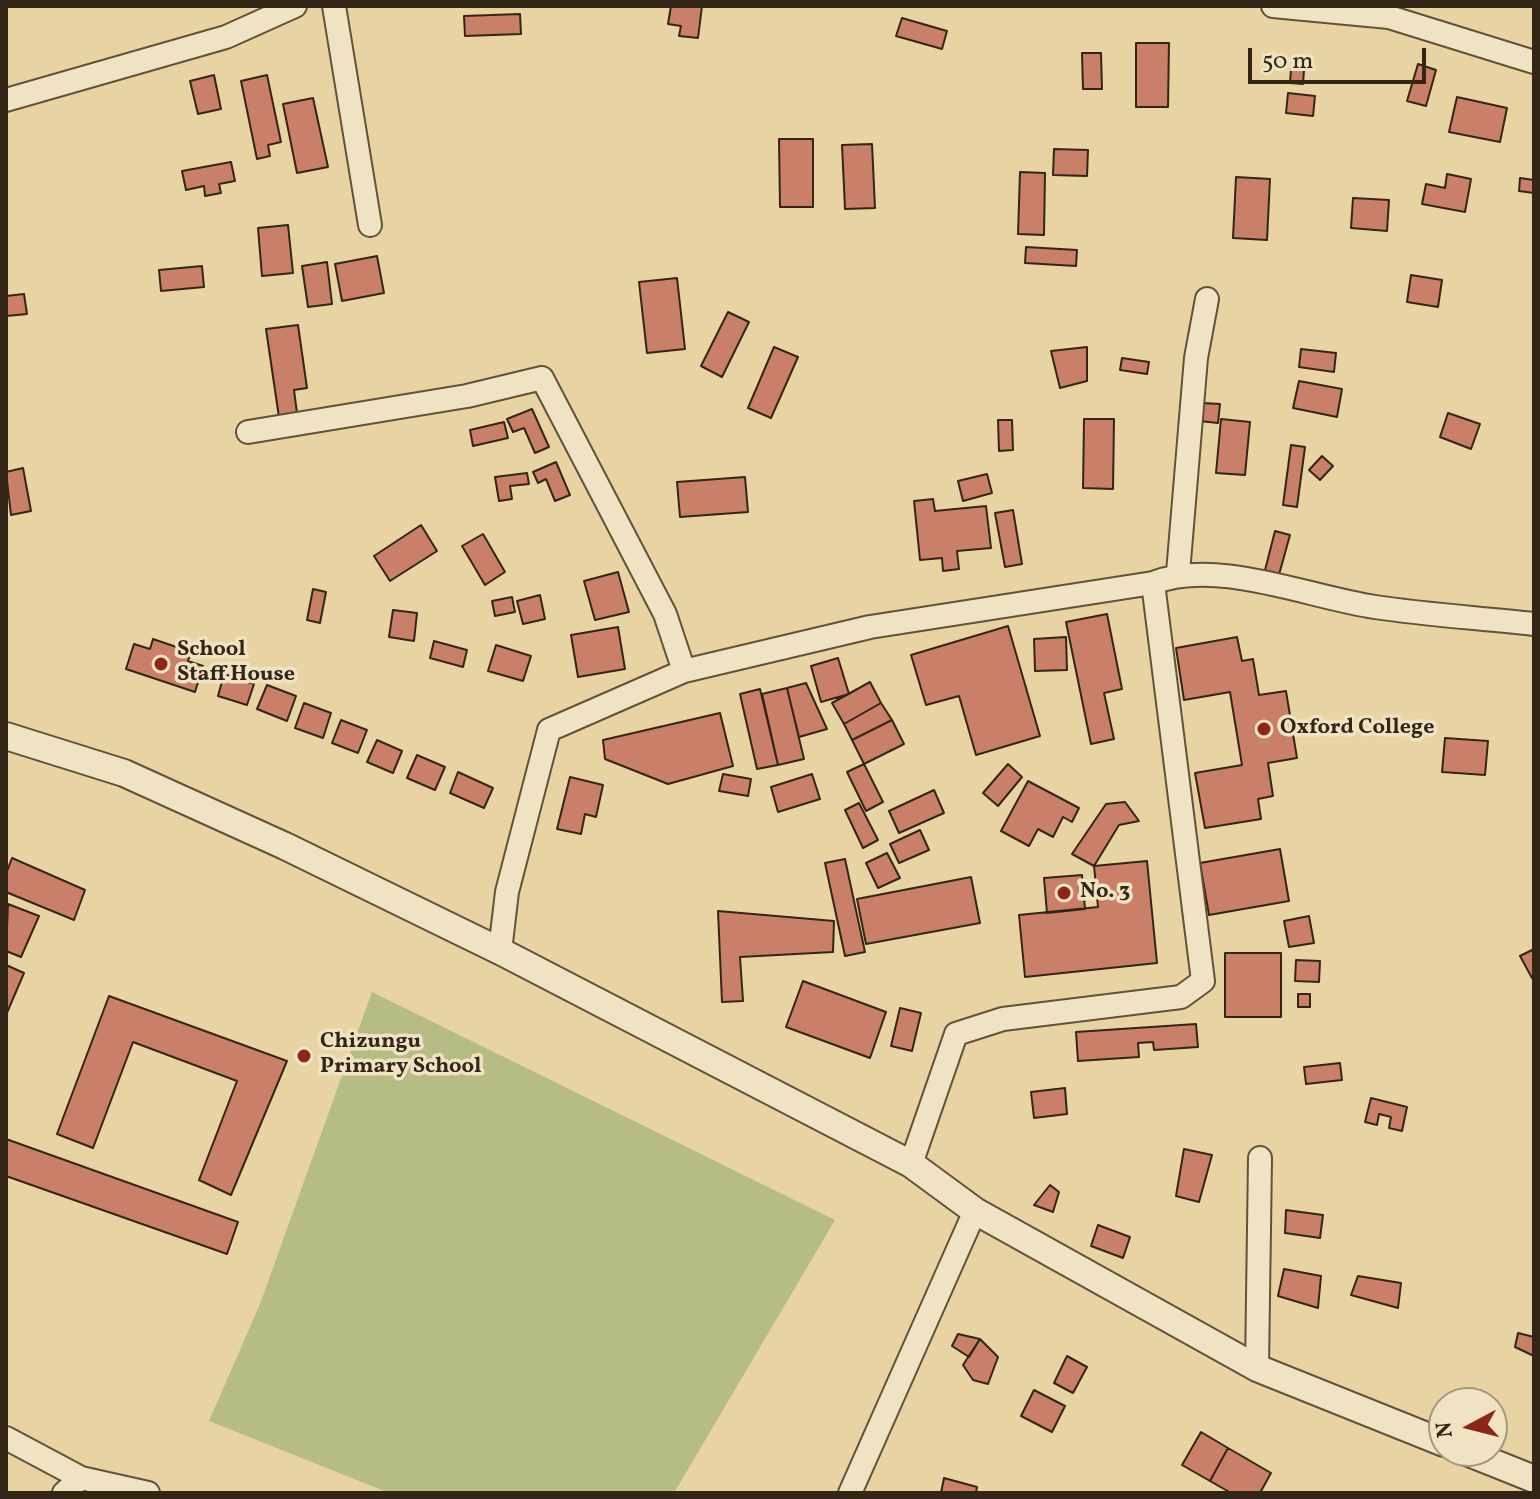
<!DOCTYPE html>
<style>
body{margin:0}
#map{position:relative;width:1540px;height:1499px;overflow:hidden;background:#e8d4a2;font-family:Vollkorn,serif}
canvas{display:block}
.frame{position:absolute;inset:0;border:8px solid #342616;pointer-events:none}
.north{position:absolute;left:1428px;top:1387px;width:80px;height:80px;box-sizing:border-box;background:#f0e3c3;border:2px solid #a5977e;border-radius:50%;rotate:263deg;font-size:22px;font-weight:700;line-height:32px;text-align:center;color:#342616}
.north::after{content:'';display:block;margin:auto;width:28px;height:36px;background:#8f2418;clip-path:polygon(50% 0,100% 100%,50% 72%,0 100%)}
.scale{position:absolute;left:1248px;top:48px;width:178px;height:36px;box-sizing:border-box;border:4px solid #342616;border-top:0;padding-left:10px;font-size:24px;line-height:28px;white-space:nowrap;color:#342616;-webkit-text-stroke:6px #f0e3c3;paint-order:stroke}
</style>
<div id="map">
<canvas width="1540" height="1499"></canvas>
<div class="frame"></div>
<div class="north">N</div>
<div class="scale">50 m</div>
</div>
<script>
const context = document.querySelector('canvas').getContext('2d');
context.lineJoin = 'round';
function fill(path, color) {
  context.fillStyle = color;
  context.fill(path, 'evenodd');
}
function stroke(path, color, width, dash) {
  context.strokeStyle = color;
  context.lineWidth = width;
  context.lineCap = dash ? 'butt' : 'round';
  context.setLineDash(dash || []);
  context.stroke(path);
}
function label(font, color, halo, rows, align = 'center') {
  context.font = font + ' Vollkorn,serif';
  context.lineWidth = 7;
  context.setLineDash([]);
  context.textBaseline = 'middle';
  context.strokeStyle = halo;
  context.fillStyle = color;
  for (const [text, x, y, turn = 0] of rows) {
    context.save();
    context.translate(x, y);
    context.rotate((+turn || 0) * Math.PI / 180);
    context.textAlign = isNaN(turn) ? turn : align;
    if (halo) context.strokeText(text, 0, 0);
    context.fillText(text, 0, 0);
    context.restore();
  }
}
fill(new Path2D(`
 M 372,992 L 835,1220 L 674,1493 L 389,1493 L 209,1421 L 260,1304 Z`), '#b5bd85');
const building = new Path2D(`
 M 671,6 L 702,6 L 698,38 L 679,36 L 681,26 L 668,24 Z
 M 520,14 L 521,34 L 465,36 L 464,16 Z
 M 902,18 L 947,31 L 942,49 L 896,36 Z
 M 1136,43 L 1169,43 L 1168,107 L 1136,107 Z
 M 1082,53 L 1101,53 L 1102,89 L 1083,89 Z
 M 1418,64 L 1436,70 L 1426,106 L 1407,101 Z
 M 1291,69 L 1304,70 L 1303,84 L 1290,83 Z
 M 214,75 L 221,109 L 198,114 L 190,81 Z
 M 267,75 L 281,142 L 268,145 L 270,156 L 257,159 L 241,81 Z
 M 1288,93 L 1315,96 L 1313,116 L 1286,113 Z
 M 1457,97 L 1507,108 L 1500,142 L 1449,132 Z
 M 313,98 L 328,167 L 297,173 L 283,104 Z
 M 779,139 L 813,139 L 813,207 L 780,207 Z
 M 872,144 L 875,208 L 845,209 L 842,145 Z
 M 1054,149 L 1088,150 L 1087,176 L 1053,175 Z
 M 231,162 L 235,181 L 219,184 L 221,193 L 205,196 L 204,186 L 186,190 L 182,171 Z
 M 1020,172 L 1045,173 L 1044,235 L 1018,234 Z
 M 1447,174 L 1471,179 L 1465,212 L 1422,204 L 1426,184 L 1445,188 Z
 M 1236,177 L 1270,179 L 1267,240 L 1233,238 Z
 M 1520,178 L 1534,180 L 1534,193 L 1519,191 Z
 M 1353,198 L 1389,200 L 1387,231 L 1351,228 Z
 M 288,225 L 293,273 L 262,276 L 258,228 Z
 M 1026,247 L 1077,250 L 1076,266 L 1025,263 Z
 M 377,256 L 384,293 L 342,301 L 335,264 Z
 M 327,262 L 332,304 L 308,307 L 302,266 Z
 M 202,266 L 204,287 L 161,291 L 159,270 Z
 M 1411,275 L 1442,280 L 1438,307 L 1407,302 Z
 M 677,278 L 685,349 L 647,353 L 639,282 Z
 M 24,294 L 27,314 L 6,316 L 6,296 Z
 M 728,312 L 749,322 L 722,377 L 701,366 Z
 M 298,325 L 307,388 L 294,390 L 298,421 L 280,424 L 266,329 Z
 M 774,347 L 798,357 L 771,418 L 748,408 Z
 M 1087,347 L 1087,381 L 1060,388 L 1051,351 Z
 M 1301,349 L 1336,353 L 1334,372 L 1299,367 Z
 M 1122,358 L 1149,362 L 1147,374 L 1120,370 Z
 M 1299,381 L 1342,389 L 1337,417 L 1293,408 Z
 M 1202,403 L 1220,404 L 1218,423 L 1199,421 Z
 M 532,409 L 549,447 L 535,453 L 524,428 L 513,432 L 507,419 Z
 M 1448,413 L 1480,424 L 1471,449 L 1440,437 Z
 M 1084,419 L 1114,419 L 1113,489 L 1083,488 Z
 M 1221,419 L 1250,422 L 1245,475 L 1216,473 Z
 M 998,420 L 1012,420 L 1013,450 L 999,451 Z
 M 504,422 L 508,438 L 473,446 L 470,430 Z
 M 1291,445 L 1305,447 L 1297,507 L 1283,505 Z
 M 1322,456 L 1333,466 L 1320,480 L 1309,470 Z
 M 556,462 L 570,495 L 555,501 L 546,479 L 538,483 L 533,472 Z
 M 23,468 L 31,511 L 11,515 L 6,472 Z
 M 527,473 L 529,484 L 510,486 L 512,499 L 499,501 L 495,477 Z
 M 987,474 L 992,493 L 963,501 L 958,481 Z
 M 745,477 L 748,512 L 680,517 L 677,482 Z
 M 933,499 L 935,511 L 986,506 L 991,548 L 957,551 L 959,569 L 943,571 L 942,558 L 920,560 L 914,501 Z
 M 1013,510 L 1022,564 L 1005,567 L 995,513 Z
 M 421,525 L 437,551 L 390,581 L 374,556 Z
 M 1275,531 L 1290,535 L 1277,582 L 1263,578 Z
 M 483,534 L 505,572 L 485,585 L 462,546 Z
 M 618,572 L 629,612 L 595,620 L 584,581 Z
 M 313,589 L 326,592 L 320,623 L 307,620 Z
 M 540,595 L 545,619 L 523,624 L 517,601 Z
 M 512,597 L 515,612 L 495,616 L 492,601 Z
 M 393,610 L 417,613 L 414,641 L 389,637 Z
 M 1107,614 L 1122,689 L 1104,693 L 1114,739 L 1091,744 L 1066,622 Z
 M 1008,626 L 1040,736 L 976,755 L 959,696 L 926,705 L 911,655 Z
 M 618,627 L 625,669 L 578,677 L 571,635 Z
 M 1066,637 L 1067,670 L 1035,671 L 1034,639 Z
 M 1237,637 L 1242,661 L 1253,659 L 1259,695 L 1286,691 L 1297,758 L 1268,763 L 1273,796 L 1258,799 L 1261,819 L 1205,828 L 1195,773 L 1242,765 L 1230,692 L 1184,700 L 1176,648 Z
 M 153,639 L 191,652 L 188,661 L 203,666 L 195,692 L 126,669 L 134,644 L 150,649 Z
 M 434,641 L 467,650 L 463,667 L 430,658 Z
 M 496,645 L 531,656 L 523,681 L 488,671 Z
 M 838,658 L 849,694 L 821,702 L 811,666 Z
 M 224,674 L 254,684 L 247,705 L 218,696 Z
 M 870,682 L 881,703 L 844,724 L 832,703 Z
 M 806,683 L 827,729 L 799,737 L 787,688 Z
 M 267,685 L 296,696 L 287,721 L 257,709 Z
 M 787,688 L 804,759 L 778,765 L 762,694 Z
 M 760,689 L 778,765 L 757,769 L 740,694 Z
 M 304,703 L 331,713 L 323,738 L 295,728 Z
 M 881,703 L 892,720 L 852,740 L 844,724 Z
 M 720,713 L 733,766 L 668,784 L 605,759 L 603,740 Z
 M 341,720 L 367,730 L 358,753 L 332,743 Z
 M 892,720 L 904,744 L 864,764 L 852,740 Z
 M 1445,738 L 1488,741 L 1485,775 L 1442,772 Z
 M 377,740 L 402,751 L 393,773 L 367,762 Z
 M 417,755 L 445,767 L 435,790 L 407,778 Z
 M 864,764 L 883,802 L 866,811 L 847,772 Z
 M 1008,764 L 1022,777 L 998,806 L 983,793 Z
 M 458,772 L 493,788 L 484,808 L 450,793 Z
 M 723,774 L 751,779 L 748,796 L 719,791 Z
 M 812,774 L 820,799 L 778,812 L 771,787 Z
 M 570,777 L 603,785 L 596,817 L 585,814 L 581,834 L 557,829 Z
 M 1028,781 L 1079,808 L 1072,822 L 1063,817 L 1053,837 L 1038,829 L 1029,846 L 1001,831 Z
 M 934,790 L 944,813 L 899,833 L 889,811 Z
 M 1125,802 L 1139,821 L 1119,825 L 1094,866 L 1072,854 L 1106,804 Z
 M 859,803 L 878,840 L 863,848 L 845,810 Z
 M 920,830 L 929,850 L 899,863 L 890,844 Z
 M 1280,849 L 1289,901 L 1209,915 L 1200,863 Z
 M 887,853 L 900,878 L 878,888 L 866,863 Z
 M 12,858 L 85,890 L 74,920 L 6,892 L 6,874 Z
 M 845,859 L 865,952 L 845,956 L 825,863 Z
 M 1147,861 L 1157,963 L 1025,977 L 1019,915 L 1098,907 L 1094,866 Z
 M 1082,875 L 1085,909 L 1047,913 L 1044,878 Z
 M 971,877 L 980,923 L 866,944 L 857,899 Z
 M 8,904 L 39,916 L 21,957 L 6,951 Z
 M 718,911 L 834,921 L 833,952 L 740,957 L 743,1001 L 722,1002 Z
 M 1309,916 L 1314,943 L 1289,947 L 1284,921 Z
 M 1534,949 L 1534,977 L 1532,978 L 1520,956 Z
 M 1225,953 L 1281,953 L 1281,1017 L 1225,1017 Z
 M 1296,960 L 1320,961 L 1319,982 L 1295,981 Z
 M 6,965 L 24,973 L 6,1015 Z
 M 803,981 L 886,1012 L 870,1058 L 786,1027 Z
 M 1298,994 L 1310,994 L 1310,1007 L 1298,1007 Z
 M 109,996 L 287,1061 L 231,1195 L 199,1180 L 237,1081 L 133,1042 L 93,1148 L 57,1134 Z
 M 900,1008 L 921,1013 L 912,1051 L 891,1046 Z
 M 1196,1024 L 1198,1047 L 1154,1050 L 1153,1042 L 1138,1043 L 1139,1057 L 1078,1061 L 1076,1032 Z
 M 1340,1063 L 1342,1080 L 1306,1084 L 1304,1067 Z
 M 1065,1088 L 1067,1114 L 1034,1118 L 1031,1092 Z
 M 1371,1098 L 1407,1107 L 1402,1131 L 1389,1128 L 1391,1117 L 1379,1114 L 1377,1125 L 1365,1122 Z
 M 6,1139 L 238,1222 L 227,1254 L 6,1176 Z
 M 1184,1149 L 1212,1155 L 1199,1202 L 1176,1196 Z
 M 1050,1185 L 1059,1192 L 1053,1212 L 1034,1205 Z
 M 1286,1210 L 1323,1215 L 1320,1238 L 1285,1233 Z
 M 1098,1225 L 1130,1237 L 1123,1258 L 1091,1246 Z
 M 1284,1269 L 1321,1276 L 1318,1308 L 1278,1296 Z
 M 1358,1276 L 1401,1283 L 1398,1308 L 1351,1295 Z
 M 1518,1333 L 1534,1337 L 1534,1356 L 1515,1347 Z
 M 958,1334 L 980,1339 L 969,1357 L 952,1346 Z
 M 980,1339 L 998,1357 L 988,1384 L 973,1380 L 963,1365 Z
 M 1067,1356 L 1087,1367 L 1073,1393 L 1054,1383 Z
 M 1034,1390 L 1065,1406 L 1052,1432 L 1021,1416 Z
 M 1201,1432 L 1228,1448 L 1210,1481 L 1182,1465 Z
 M 1228,1448 L 1271,1473 L 1260,1493 L 1231,1493 L 1210,1481 Z
 M 944,1478 L 977,1487 L 976,1493 L 941,1493 Z`);
fill(building, '#c97f68');
stroke(building, '#342616', 2);
const minor = new Path2D(`
 M 334,6 L 370,225
 M 1273,6 L 1389,17 L 1534,62
 M 6,100 L 226,37 L 295,6
 M 248,432 L 467,396 L 542,378 L 665,614 L 684,671
 M 1178,573 L 1196,358 L 1207,299
 M 500,951 L 507,892 L 549,730 L 684,671 L 870,627 L 1153,583 C 1218,558 1307,597 1375,607 C 1428,615 1481,618 1534,624
 M 911,1164 L 956,1034 L 1003,1019 L 1181,997 L 1203,981 L 1153,583
 M 1257,1368 L 1260,1158
 M 6,1438 L 81,1478
 M 64,1493 L 81,1478 L 148,1493
 M 850,1493 L 975,1211`);
const tertiary = new Path2D(`
 M 6,736 L 124,773 L 285,846 L 500,951 L 911,1164 L 975,1211 L 1257,1368 L 1444,1443
 M 1464,1451 L 1534,1479`);
stroke(minor, '#615239', 26);
stroke(tertiary, '#615239', 30);
stroke(minor, '#f0e3c3', 22);
stroke(tertiary, '#f0e3c3', 26);
for (const [x, y, r, color] of [
 [161,664,8,"#8f2418"],
 [1264,729,8,"#8f2418"],
 [1064,893,8,"#8f2418"],
 [304,1056,8,"#8f2418"]
]) {
  const dot = new Path2D();
  dot.arc(x, y, r, 0, 2 * Math.PI);
  context.fillStyle = color;
  context.fill(dot);
  stroke(dot, '#f0e3c3', 3);
}
label('bold 22px', '#342616', '#f0e3c3', [
 ["School",177,651],
 ["Staff House",177,676],
 ["Oxford College",1280,729],
 ["No. 3",1080,893],
 ["Chizungu",320,1043],
 ["Primary School",320,1068]
], 'left');
</script>
